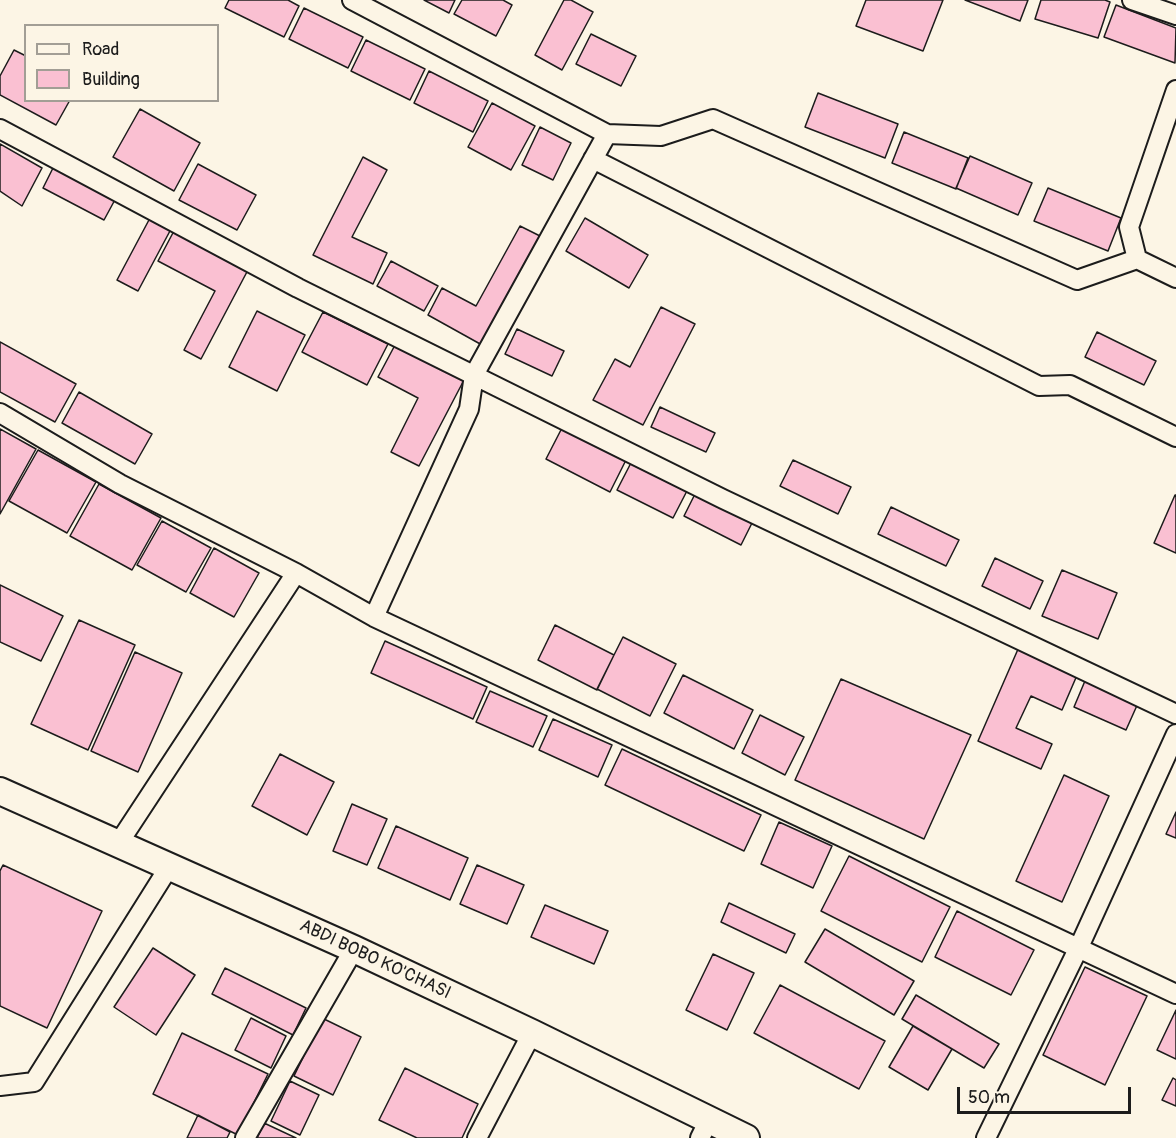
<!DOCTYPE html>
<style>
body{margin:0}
#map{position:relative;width:1176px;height:1138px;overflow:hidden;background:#fcf5e5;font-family:Pangolin,sans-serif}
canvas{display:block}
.legend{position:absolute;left:24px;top:24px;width:195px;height:78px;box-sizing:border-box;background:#fcf5e5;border:2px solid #a29e95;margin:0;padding:8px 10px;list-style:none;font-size:18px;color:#1c1c1c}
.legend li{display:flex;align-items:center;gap:12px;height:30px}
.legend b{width:30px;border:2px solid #a29e95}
.scale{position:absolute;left:957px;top:1087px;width:174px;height:27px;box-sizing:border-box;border:3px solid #1c1c1c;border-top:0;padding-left:8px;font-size:18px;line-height:21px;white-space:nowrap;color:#1c1c1c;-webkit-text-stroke:4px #fcf5e5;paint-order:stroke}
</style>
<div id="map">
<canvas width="1176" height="1138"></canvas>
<ul class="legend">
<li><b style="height:8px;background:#fcf5e5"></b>Road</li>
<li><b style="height:16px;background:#fac0d2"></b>Building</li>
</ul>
<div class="scale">50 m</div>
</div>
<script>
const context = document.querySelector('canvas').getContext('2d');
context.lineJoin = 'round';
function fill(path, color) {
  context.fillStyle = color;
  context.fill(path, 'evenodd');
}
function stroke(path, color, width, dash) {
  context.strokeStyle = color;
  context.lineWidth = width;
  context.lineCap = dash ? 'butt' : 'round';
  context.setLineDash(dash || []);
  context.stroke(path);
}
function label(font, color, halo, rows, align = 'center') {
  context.font = font + ' Pangolin,sans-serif';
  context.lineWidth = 6;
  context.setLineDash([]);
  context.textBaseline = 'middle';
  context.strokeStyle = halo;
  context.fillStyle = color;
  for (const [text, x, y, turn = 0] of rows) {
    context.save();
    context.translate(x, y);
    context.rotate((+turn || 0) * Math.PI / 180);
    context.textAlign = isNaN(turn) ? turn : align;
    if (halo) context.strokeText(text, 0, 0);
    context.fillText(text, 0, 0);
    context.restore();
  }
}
const building = new Path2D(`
 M 229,0 L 288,0 L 299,6 L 284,37 L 225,8 Z
 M 424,0 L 455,0 L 449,13 Z
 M 462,0 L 503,0 L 512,5 L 496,36 L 454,14 Z
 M 564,0 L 571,0 L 593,12 L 562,70 L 535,55 Z
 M 866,0 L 943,0 L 923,51 L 856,26 Z
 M 965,0 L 1028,0 L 1020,21 Z
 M 1041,0 L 1105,0 L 1110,2 L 1098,38 L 1035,19 Z
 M 1116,5 L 1176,28 L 1175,63 L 1104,37 Z
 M 304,8 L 363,37 L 348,68 L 289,39 Z
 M 591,34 L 636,56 L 621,86 L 576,64 Z
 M 366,40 L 425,69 L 410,100 L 351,71 Z
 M 14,50 L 26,56 L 26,100 L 70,100 L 56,125 L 0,95 L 0,76 Z
 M 429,71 L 488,101 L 473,132 L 414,103 Z
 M 818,93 L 898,124 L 885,158 L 805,127 Z
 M 492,103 L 535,126 L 511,170 L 468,147 Z
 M 140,109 L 200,143 L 174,191 L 113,157 Z
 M 540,127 L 571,143 L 553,180 L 522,165 Z
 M 904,132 L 968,158 L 956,189 L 892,163 Z
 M 0,144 L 42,168 L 22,206 L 0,191 Z
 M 970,156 L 1032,183 L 1018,215 L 956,188 Z
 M 363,157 L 387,170 L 352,237 L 387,253 L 373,284 L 313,255 Z
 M 55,164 L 117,196 L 104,220 L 43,188 Z
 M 198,164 L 256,195 L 237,230 L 179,200 Z
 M 1048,188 L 1121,218 L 1108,251 L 1034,221 Z
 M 150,218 L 171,229 L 138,291 L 117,280 Z
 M 585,218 L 648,255 L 629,288 L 566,251 Z
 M 520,226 L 540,236 L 482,345 L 428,315 L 442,288 L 476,306 Z
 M 175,229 L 249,268 L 201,359 L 184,350 L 215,291 L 158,261 Z
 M 391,261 L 438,286 L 424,311 L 377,286 Z
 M 661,307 L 695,324 L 643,425 L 593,400 L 615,359 L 630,367 Z
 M 257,311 L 305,335 L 277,391 L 229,367 Z
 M 323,312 L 388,344 L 367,385 L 302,352 Z
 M 517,329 L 564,351 L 552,376 L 505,354 Z
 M 1097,332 L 1156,361 L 1144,385 L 1085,357 Z
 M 0,342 L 76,384 L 55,422 L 0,392 Z
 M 395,345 L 464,380 L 419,466 L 391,452 L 418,398 L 378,377 Z
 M 79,392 L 152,434 L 135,464 L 62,423 Z
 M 660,407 L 715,433 L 706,452 L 651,427 Z
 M 564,424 L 628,456 L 610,492 L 546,459 Z
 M 0,429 L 36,449 L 0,514 Z
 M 38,450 L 96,482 L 67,533 L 9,501 Z
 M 634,457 L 690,485 L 673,518 L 617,490 Z
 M 793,460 L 851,487 L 838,514 L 780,486 Z
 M 99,484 L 161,518 L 132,570 L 70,536 Z
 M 698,488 L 755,517 L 741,545 L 684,516 Z
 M 1175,495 L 1176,495 L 1176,553 L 1154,543 Z
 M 891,507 L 959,540 L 946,566 L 878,534 Z
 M 162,521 L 211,548 L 186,592 L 137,565 Z
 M 214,548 L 259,573 L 234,617 L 190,593 Z
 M 995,558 L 1043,581 L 1030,609 L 982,586 Z
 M 1062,570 L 1117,593 L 1098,639 L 1042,616 Z
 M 0,585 L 63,616 L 41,661 L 0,642 Z
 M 79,620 L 135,645 L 88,750 L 31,724 Z
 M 555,625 L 614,655 L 597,690 L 538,660 Z
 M 623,637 L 676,664 L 650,716 L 597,689 Z
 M 1022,640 L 1081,666 L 1062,710 L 1031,696 L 1016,728 L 1052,744 L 1041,769 L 978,741 Z
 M 385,641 L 487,687 L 473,719 L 371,673 Z
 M 135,652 L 182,673 L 138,772 L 91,751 Z
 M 1090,669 L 1143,692 L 1126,730 L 1074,707 Z
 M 683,675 L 753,710 L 734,749 L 664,713 Z
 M 841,679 L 971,735 L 924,839 L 795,780 Z
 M 490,691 L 547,716 L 533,747 L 476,722 Z
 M 760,715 L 804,737 L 785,775 L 742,753 Z
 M 553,719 L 612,745 L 598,777 L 539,750 Z
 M 622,749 L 761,815 L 744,851 L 605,785 Z
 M 280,754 L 334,782 L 307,835 L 252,806 Z
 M 1064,775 L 1109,796 L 1062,902 L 1016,881 Z
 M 352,804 L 387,819 L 367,865 L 333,851 Z
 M 1176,812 L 1176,838 L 1166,834 Z
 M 779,822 L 832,846 L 813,888 L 761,864 Z
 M 396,826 L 468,858 L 450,900 L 378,868 Z
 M 849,856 L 950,907 L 922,962 L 821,911 Z
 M 3,865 L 102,911 L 47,1028 L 0,1006 L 0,871 Z
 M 477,865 L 524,885 L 507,924 L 460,904 Z
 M 729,903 L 795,934 L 786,953 L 721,922 Z
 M 545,905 L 608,931 L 594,964 L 531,937 Z
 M 957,911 L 1034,950 L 1011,995 L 935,957 Z
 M 825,929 L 914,981 L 894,1015 L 805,962 Z
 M 153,948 L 195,975 L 156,1035 L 114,1007 Z
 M 713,954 L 754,973 L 727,1030 L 686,1010 Z
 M 1085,967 L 1147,996 L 1105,1085 L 1043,1055 Z
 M 225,968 L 306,1008 L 293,1035 L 212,994 Z
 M 780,985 L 885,1041 L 859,1089 L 754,1033 Z
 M 916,995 L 999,1044 L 984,1068 L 902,1019 Z
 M 1176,1010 L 1176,1059 L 1157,1050 Z
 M 251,1018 L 286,1036 L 271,1068 L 235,1050 Z
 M 322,1018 L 361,1037 L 333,1095 L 294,1076 Z
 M 913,1026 L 952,1049 L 928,1090 L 889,1067 Z
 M 182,1033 L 268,1074 L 238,1135 L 153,1094 Z
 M 405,1068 L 478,1104 L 462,1138 L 417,1138 L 379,1120 Z
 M 1173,1078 L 1176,1080 L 1176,1106 L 1162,1100 Z
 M 290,1081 L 319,1095 L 300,1135 L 271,1121 Z
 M 198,1115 L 230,1132 L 227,1138 L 187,1138 Z
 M 264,1123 L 296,1138 L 257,1138 Z`);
fill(building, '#fac0d2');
stroke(building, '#1c1c1c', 1.5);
const street = new Path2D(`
 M 352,0 L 607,134 L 661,136 L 713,119 L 1077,280 L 1137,259 L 1176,278
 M 1132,0 L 1176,15
 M 0,129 L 298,288 L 723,499 L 1176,714
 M 593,159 L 1039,386 L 1070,385 L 1176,437
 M 1137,259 L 1129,227 L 1176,90
 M 0,413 L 120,484 L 296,573 L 374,617 L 1176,994
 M 374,617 L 469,409 L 474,375 L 607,134
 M 118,844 L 296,573
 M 0,1086 L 34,1082 L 169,867
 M 245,1138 L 354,949
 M 477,1138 L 532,1033
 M 700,1138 L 709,1120
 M 986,1138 L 1079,947 L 1176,734`);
const secondary = new Path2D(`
 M 0,791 L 354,949 L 532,1033 L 746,1138`);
stroke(street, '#1c1c1c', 22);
stroke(secondary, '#1c1c1c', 30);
stroke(street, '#fcf5e5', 18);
stroke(secondary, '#fcf5e5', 26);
label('18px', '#1c1c1c', '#fcf5e5', [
 ["ABDI BOBO KO'CHASI",375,960,25]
]);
</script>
